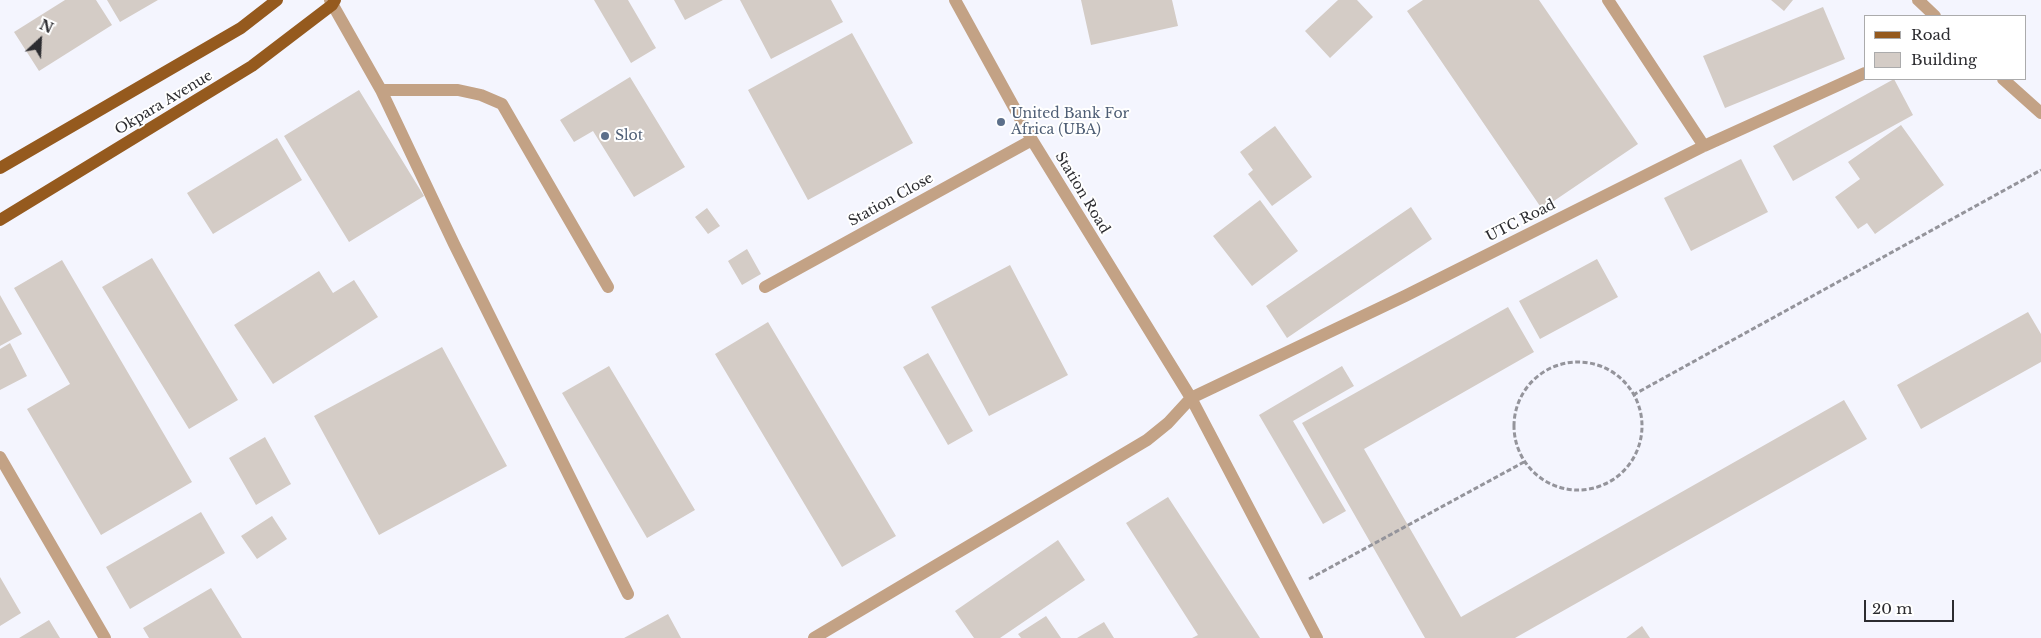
<!DOCTYPE html>
<style>
body{margin:0}
#map{position:relative;width:2041px;height:638px;overflow:hidden;background:#f4f5fe;font-family:"Libre Baskerville",serif}
canvas{display:block}
.legend{position:absolute;left:1864px;top:15px;width:162px;height:65px;box-sizing:border-box;background:#fff;border:1px solid #ababac;margin:0;padding:6px 9px;list-style:none;font-size:15px;color:#2c2c30}
.legend li{display:flex;align-items:center;gap:10px;height:25px}
.legend b{width:25px;border:1px solid #ababac}
.north{position:absolute;left:15px;top:15px;width:50px;height:50px;-webkit-text-stroke:4px #fff;paint-order:stroke;rotate:25deg;font-size:14px;font-weight:700;line-height:20px;text-align:center;color:#2c2c30}
.north::after{content:'';display:block;margin:auto;width:18px;height:22px;background:#2c2c30;clip-path:polygon(50% 0,100% 100%,50% 72%,0 100%)}
.scale{position:absolute;left:1864px;top:600px;width:90px;height:22px;box-sizing:border-box;border:2px solid #2c2c30;border-top:0;padding-left:6px;font-size:15px;line-height:18px;white-space:nowrap;color:#2c2c30;-webkit-text-stroke:4px #fff;paint-order:stroke}
</style>
<div id="map">
<canvas width="2041" height="638"></canvas>
<ul class="legend">
<li><b style="height:6px;background:#955a1e"></b>Road</li>
<li><b style="height:14px;background:#d4ccc6"></b>Building</li>
</ul>
<div class="north">N</div>
<div class="scale">20 m</div>
</div>
<script>
const context = document.querySelector('canvas').getContext('2d');
context.lineJoin = 'round';
function fill(path, color) {
  context.fillStyle = color;
  context.fill(path, 'evenodd');
}
function stroke(path, color, width, dash) {
  context.strokeStyle = color;
  context.lineWidth = width;
  context.lineCap = dash ? 'butt' : 'round';
  context.setLineDash(dash || []);
  context.stroke(path);
}
function label(font, color, halo, rows, align = 'center') {
  context.font = font + ' "Libre Baskerville",serif';
  context.lineWidth = 4;
  context.setLineDash([]);
  context.textBaseline = 'middle';
  context.strokeStyle = halo;
  context.fillStyle = color;
  for (const [text, x, y, turn = 0] of rows) {
    context.save();
    context.translate(x, y);
    context.rotate((+turn || 0) * Math.PI / 180);
    context.textAlign = isNaN(turn) ? turn : align;
    if (halo) context.strokeText(text, 0, 0);
    context.fillText(text, 0, 0);
    context.restore();
  }
}
fill(new Path2D(`
 M 65,0 L 96,0 L 112,25 L 39,71 L 14,32 Z
 M 107,0 L 158,0 L 120,22 Z
 M 594,0 L 628,0 L 656,48 L 631,63 Z
 M 674,0 L 723,0 L 685,20 Z
 M 740,0 L 831,0 L 843,22 L 771,59 Z
 M 1081,0 L 1172,0 L 1178,26 L 1091,45 Z
 M 1338,0 L 1357,0 L 1373,17 L 1330,58 L 1305,31 Z
 M 1423,0 L 1539,0 L 1638,144 L 1542,209 L 1407,11 Z
 M 1771,0 L 1793,0 L 1784,11 Z
 M 1823,7 L 1845,59 L 1725,108 L 1703,56 Z
 M 852,33 L 913,143 L 808,200 L 748,90 Z
 M 630,77 L 685,167 L 634,197 L 593,131 L 574,142 L 560,120 Z
 M 1894,79 L 1913,115 L 1793,181 L 1773,146 Z
 M 359,90 L 424,196 L 349,242 L 284,136 Z
 M 1901,125 L 1944,185 L 1875,234 L 1867,223 L 1858,229 L 1835,197 L 1860,179 L 1848,162 Z
 M 1275,126 L 1312,177 L 1272,206 L 1248,174 L 1253,170 L 1240,152 Z
 M 277,138 L 302,180 L 213,234 L 187,193 Z
 M 1741,159 L 1768,212 L 1691,251 L 1664,198 Z
 M 1260,200 L 1298,251 L 1252,286 L 1213,236 Z
 M 1411,207 L 1432,239 L 1287,338 L 1266,306 Z
 M 707,208 L 720,226 L 708,234 L 695,217 Z
 M 747,249 L 761,274 L 742,285 L 728,261 Z
 M 152,258 L 238,400 L 189,429 L 102,287 Z
 M 1597,259 L 1618,297 L 1540,339 L 1519,301 Z
 M 62,260 L 192,482 L 101,535 L 27,409 L 70,384 L 14,288 Z
 M 1010,265 L 1068,375 L 989,416 L 931,307 Z
 M 319,271 L 333,293 L 354,280 L 378,317 L 273,384 L 234,325 Z
 M 0,295 L 22,334 L 0,346 Z
 M 1508,307 L 1534,352 L 1364,449 L 1461,617 L 1844,400 L 1867,439 L 1515,638 L 1425,638 L 1302,423 Z
 M 2028,312 L 2041,334 L 2041,362 L 1921,429 L 1897,385 Z
 M 768,322 L 896,536 L 842,567 L 715,354 Z
 M 10,343 L 27,376 L 0,390 L 0,349 Z
 M 442,347 L 507,466 L 379,535 L 314,416 Z
 M 928,353 L 973,431 L 948,445 L 903,367 Z
 M 609,366 L 695,510 L 647,538 L 562,393 Z
 M 1342,366 L 1354,386 L 1293,421 L 1346,511 L 1323,524 L 1259,415 Z
 M 265,437 L 291,484 L 256,505 L 229,458 Z
 M 1168,497 L 1260,638 L 1192,638 L 1198,635 L 1126,523 Z
 M 201,512 L 225,553 L 130,609 L 106,567 Z
 M 272,516 L 287,539 L 257,559 L 241,536 Z
 M 1058,540 L 1085,580 L 1000,638 L 974,638 L 955,611 Z
 M 0,577 L 21,613 L 0,626 Z
 M 211,588 L 242,638 L 149,638 L 143,628 Z
 M 668,614 L 681,638 L 624,638 Z
 M 1046,616 L 1061,638 L 1021,638 L 1018,634 Z
 M 49,620 L 60,638 L 19,638 Z
 M 1104,622 L 1114,638 L 1077,638 Z
 M 1642,626 L 1650,638 L 1626,638 Z`), '#d4ccc6');
stroke(new Path2D(`
 M1514 426a64 64 0 1 1 128 0a64 64 0 1 1-128 0Z
 M 1633,395 L 2041,170
 M 1309,579 L 1524,462`), '#94949b', 3, [5, 2.5]);
stroke(new Path2D(`
 M 330,0 L 381,90 L 454,244 L 628,594
 M 955,0 L 1032,140 L 1191,398 L 1317,638
 M 1608,0 L 1704,146
 M 1918,0 L 1935,16
 M 2003,79 L 2041,113
 M 381,90 L 458,90 L 481,95 L 502,104 L 608,287
 M 765,287 L 1032,140
 M 0,457 L 105,638
 M 814,638 L 1147,440 L 1168,423 L 1191,398 L 1405,296 L 1704,146 L 1865,73`), '#c3a285', 12);
stroke(new Path2D(`
 M 0,168 L 241,28 L 277,0
 M 0,220 L 252,66 L 332,5 L 335,0`), '#955a1e', 12);
for (const [x, y, r, color] of [
 [1001,122,5,"#5c6f8a"],
 [605,136,5,"#5c6f8a"]
]) {
  const dot = new Path2D();
  dot.arc(x, y, r, 0, 2 * Math.PI);
  context.fillStyle = color;
  context.fill(dot);
  stroke(dot, '#fff', 2);
}
label('14px', '#2c2c30', '#fff', [
 ["Okpara Avenue",164,103,-31],
 ["Station Road",1082,193,59],
 ["Station Close",891,200,-29],
 ["UTC Road",1521,221,-27]
]);
label('14px', '#4e5e75', '#fff', [
 ["United Bank For",1011,114],
 ["Africa (UBA)",1011,130],
 ["Slot",615,136]
], 'left');
</script>
